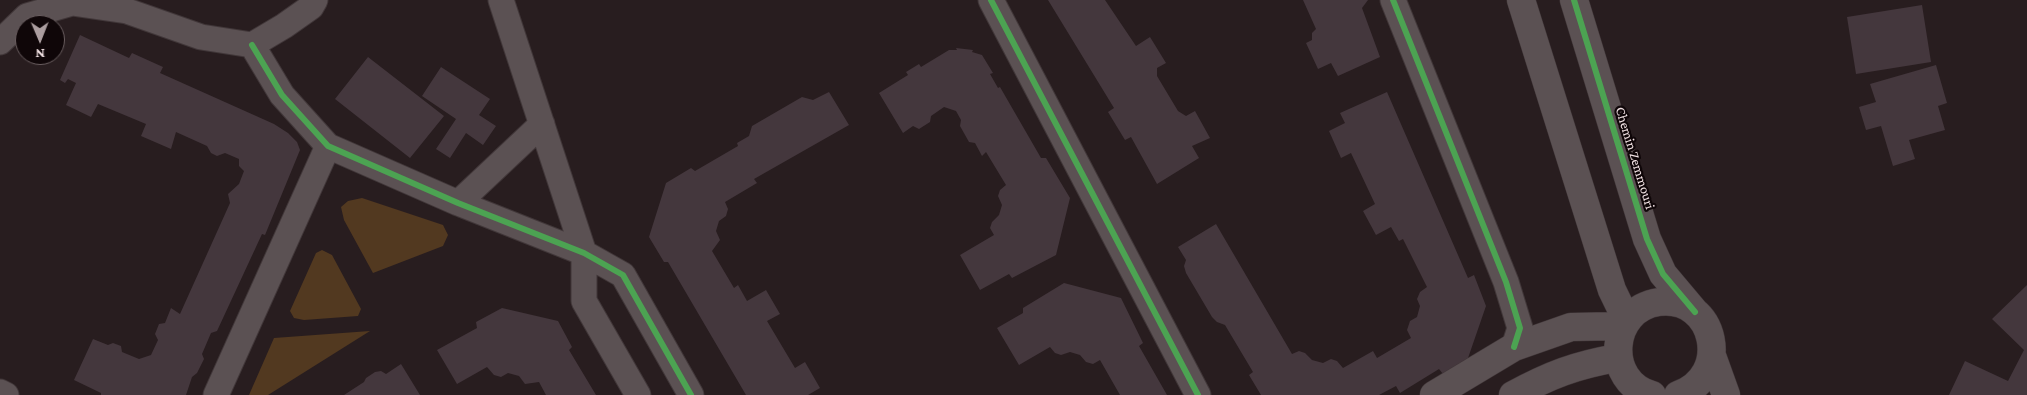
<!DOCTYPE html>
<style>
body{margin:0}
#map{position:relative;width:2027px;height:395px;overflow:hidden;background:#281d1f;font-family:"Crimson Pro",serif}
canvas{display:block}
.north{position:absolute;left:15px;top:15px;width:50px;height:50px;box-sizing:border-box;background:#0f0608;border:1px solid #6a5e60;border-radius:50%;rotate:179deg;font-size:14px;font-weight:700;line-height:20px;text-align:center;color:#f2e2e4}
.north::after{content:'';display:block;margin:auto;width:18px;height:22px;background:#ab9d9f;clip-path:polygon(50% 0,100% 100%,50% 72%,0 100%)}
</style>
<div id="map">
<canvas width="2027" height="395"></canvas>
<div class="north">N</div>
</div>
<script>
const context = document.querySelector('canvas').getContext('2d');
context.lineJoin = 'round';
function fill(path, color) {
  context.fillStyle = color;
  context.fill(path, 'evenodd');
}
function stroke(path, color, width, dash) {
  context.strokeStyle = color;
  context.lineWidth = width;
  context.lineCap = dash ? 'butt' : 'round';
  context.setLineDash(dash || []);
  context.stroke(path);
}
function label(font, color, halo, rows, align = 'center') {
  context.font = font + ' "Crimson Pro",serif';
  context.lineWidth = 4.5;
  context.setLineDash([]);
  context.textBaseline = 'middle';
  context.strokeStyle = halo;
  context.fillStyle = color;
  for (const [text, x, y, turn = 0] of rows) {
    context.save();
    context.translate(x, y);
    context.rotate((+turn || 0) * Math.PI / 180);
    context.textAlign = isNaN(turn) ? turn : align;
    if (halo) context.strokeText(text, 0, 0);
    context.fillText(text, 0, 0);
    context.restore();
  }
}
fill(new Path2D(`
 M 362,198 L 443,225 L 448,235 L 443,246 L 373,273 L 344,220 L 341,207 L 348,201 Z
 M 322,250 L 332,255 L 361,309 L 358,316 L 304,320 L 294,318 L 290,311 L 316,253 Z
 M 370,331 L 268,395 L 249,395 L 274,338 Z`), '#523920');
fill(new Path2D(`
 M 1048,0 L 1105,0 L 1136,46 L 1150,37 L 1166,63 L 1157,68 L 1157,76 L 1178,111 L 1186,116 L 1195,111 L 1210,138 L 1192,146 L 1199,158 L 1157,184 L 1131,137 L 1125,140 L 1108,112 L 1114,108 Z
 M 1303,0 L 1368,0 L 1362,8 L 1380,57 L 1338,76 L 1331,63 L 1318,69 L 1306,43 L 1312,40 L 1312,33 L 1316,29 Z
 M 1922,5 L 1931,62 L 1856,74 L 1847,17 Z
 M 80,35 L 129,58 L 132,53 L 163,67 L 160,73 L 274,124 L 288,133 L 297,142 L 300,150 L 265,235 L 262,234 L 217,331 L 211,333 L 202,354 L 204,359 L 197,373 L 192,377 L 186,395 L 101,395 L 101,393 L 74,380 L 93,339 L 108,345 L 113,343 L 121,346 L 122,352 L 139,359 L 151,355 L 158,340 L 155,334 L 159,324 L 165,323 L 171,308 L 180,314 L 230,203 L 228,194 L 239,184 L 244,171 L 239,166 L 239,159 L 225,153 L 217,156 L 211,153 L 207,146 L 176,132 L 171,149 L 141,136 L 146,124 L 98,104 L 91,117 L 66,105 L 76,83 L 68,79 L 65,83 L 60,80 Z
 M 956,48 L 973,50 L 972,52 L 982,55 L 993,73 L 990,74 L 998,88 L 1000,87 L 1041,158 L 1046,158 L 1070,198 L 1056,255 L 1012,278 L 1009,274 L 980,290 L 960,255 L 994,235 L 990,228 L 992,222 L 999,215 L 1002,205 L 998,196 L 1000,190 L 1006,185 L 986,152 L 982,156 L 975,143 L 969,142 L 960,126 L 961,120 L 956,111 L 944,107 L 931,116 L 930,122 L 919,129 L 913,126 L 903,133 L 879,93 L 908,75 L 906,72 L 919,64 L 921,67 L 949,50 L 957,50 Z
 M 368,57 L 444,116 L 410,158 L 335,99 Z
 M 1936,65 L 1947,103 L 1938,106 L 1945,130 L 1909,140 L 1915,159 L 1893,166 L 1881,126 L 1866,130 L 1859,107 L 1876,102 L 1870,84 Z
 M 441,67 L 490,99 L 479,115 L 496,126 L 483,145 L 466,133 L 450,158 L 436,149 L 456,119 L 422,96 Z
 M 829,92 L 849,125 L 754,179 L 757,183 L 725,202 L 728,209 L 726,216 L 719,221 L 716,231 L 720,240 L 712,251 L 734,288 L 738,285 L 747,301 L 766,290 L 780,314 L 767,321 L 795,368 L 805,362 L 820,388 L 808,395 L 746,395 L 668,262 L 664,262 L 649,237 L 666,183 L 691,168 L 695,171 L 738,146 L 737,143 L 749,136 L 752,126 L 802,97 L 813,100 Z
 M 1387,92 L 1468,278 L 1474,275 L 1486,306 L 1467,361 L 1443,374 L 1439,369 L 1400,393 L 1396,386 L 1379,395 L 1261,395 L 1249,375 L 1253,372 L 1225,325 L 1217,322 L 1212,317 L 1186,273 L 1184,266 L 1186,260 L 1178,247 L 1216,224 L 1292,354 L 1299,351 L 1305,353 L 1312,360 L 1323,363 L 1331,359 L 1337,361 L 1343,368 L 1373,351 L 1377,358 L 1411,338 L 1407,330 L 1410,321 L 1417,317 L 1420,306 L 1417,299 L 1420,292 L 1427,287 L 1403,239 L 1399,241 L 1391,227 L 1376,235 L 1363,211 L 1375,204 L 1351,153 L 1341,158 L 1329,131 L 1345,123 L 1340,113 Z
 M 1064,283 L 1121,298 L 1143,343 L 1139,346 L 1167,395 L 1120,395 L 1100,360 L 1093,364 L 1086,362 L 1080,355 L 1070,352 L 1061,355 L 1055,353 L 1050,347 L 1019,365 L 997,328 L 1023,313 L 1023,308 Z
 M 2027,285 L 2027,395 L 1949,395 L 1965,361 L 2008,381 L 2024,350 L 1992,319 Z
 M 502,308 L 558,321 L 572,347 L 569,350 L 596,395 L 546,395 L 539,382 L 525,384 L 519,376 L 508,373 L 501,377 L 494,375 L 487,367 L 457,384 L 437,350 L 477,328 L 476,322 Z
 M 401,364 L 420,395 L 344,395 L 364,382 L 366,378 L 375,372 L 381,371 L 386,374 Z`), '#44373d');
const minor = new Path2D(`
 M 501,0 L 584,253 L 584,301 L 638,395
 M 991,0 L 1198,395
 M 1393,0 L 1506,282 L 1520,328 L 1514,347
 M 0,42 L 27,16 L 72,3 L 127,11 L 201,37 L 252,45 L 284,26 L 311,7 L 315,0
 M 252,45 L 282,95 L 328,146 L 458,203 L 584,253 L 623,275 L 691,395
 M 458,203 L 542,124
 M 0,392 L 6,395
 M 216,395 L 328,146`);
const tertiary = new Path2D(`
 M 1521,0 L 1612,290 L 1627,321
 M 1574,0 L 1647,239 L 1663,274 L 1695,312
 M 1712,356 L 1726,395
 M 1434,395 L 1514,347 L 1571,327 L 1623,326
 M 1513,395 C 1550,375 1576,365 1617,358
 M 1652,395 C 1604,382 1608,309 1659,302 C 1716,295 1733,376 1678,395`);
stroke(minor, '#413739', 27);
stroke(tertiary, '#413739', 29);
stroke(minor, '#5b5153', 25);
stroke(tertiary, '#5b5153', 28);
stroke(new Path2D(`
 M 991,0 L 1198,395
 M 1393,0 L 1506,282 L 1520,328 L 1514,347
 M 1574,0 L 1647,239 L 1663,274 L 1695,312
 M 252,45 L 282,95 L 328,146 L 458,203 L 584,253 L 623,275 L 691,395`), '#4ca352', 6);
label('14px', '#f2e2e4', '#0f0608', [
 ["Chemin Zemmouri",1635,158,73]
]);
</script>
